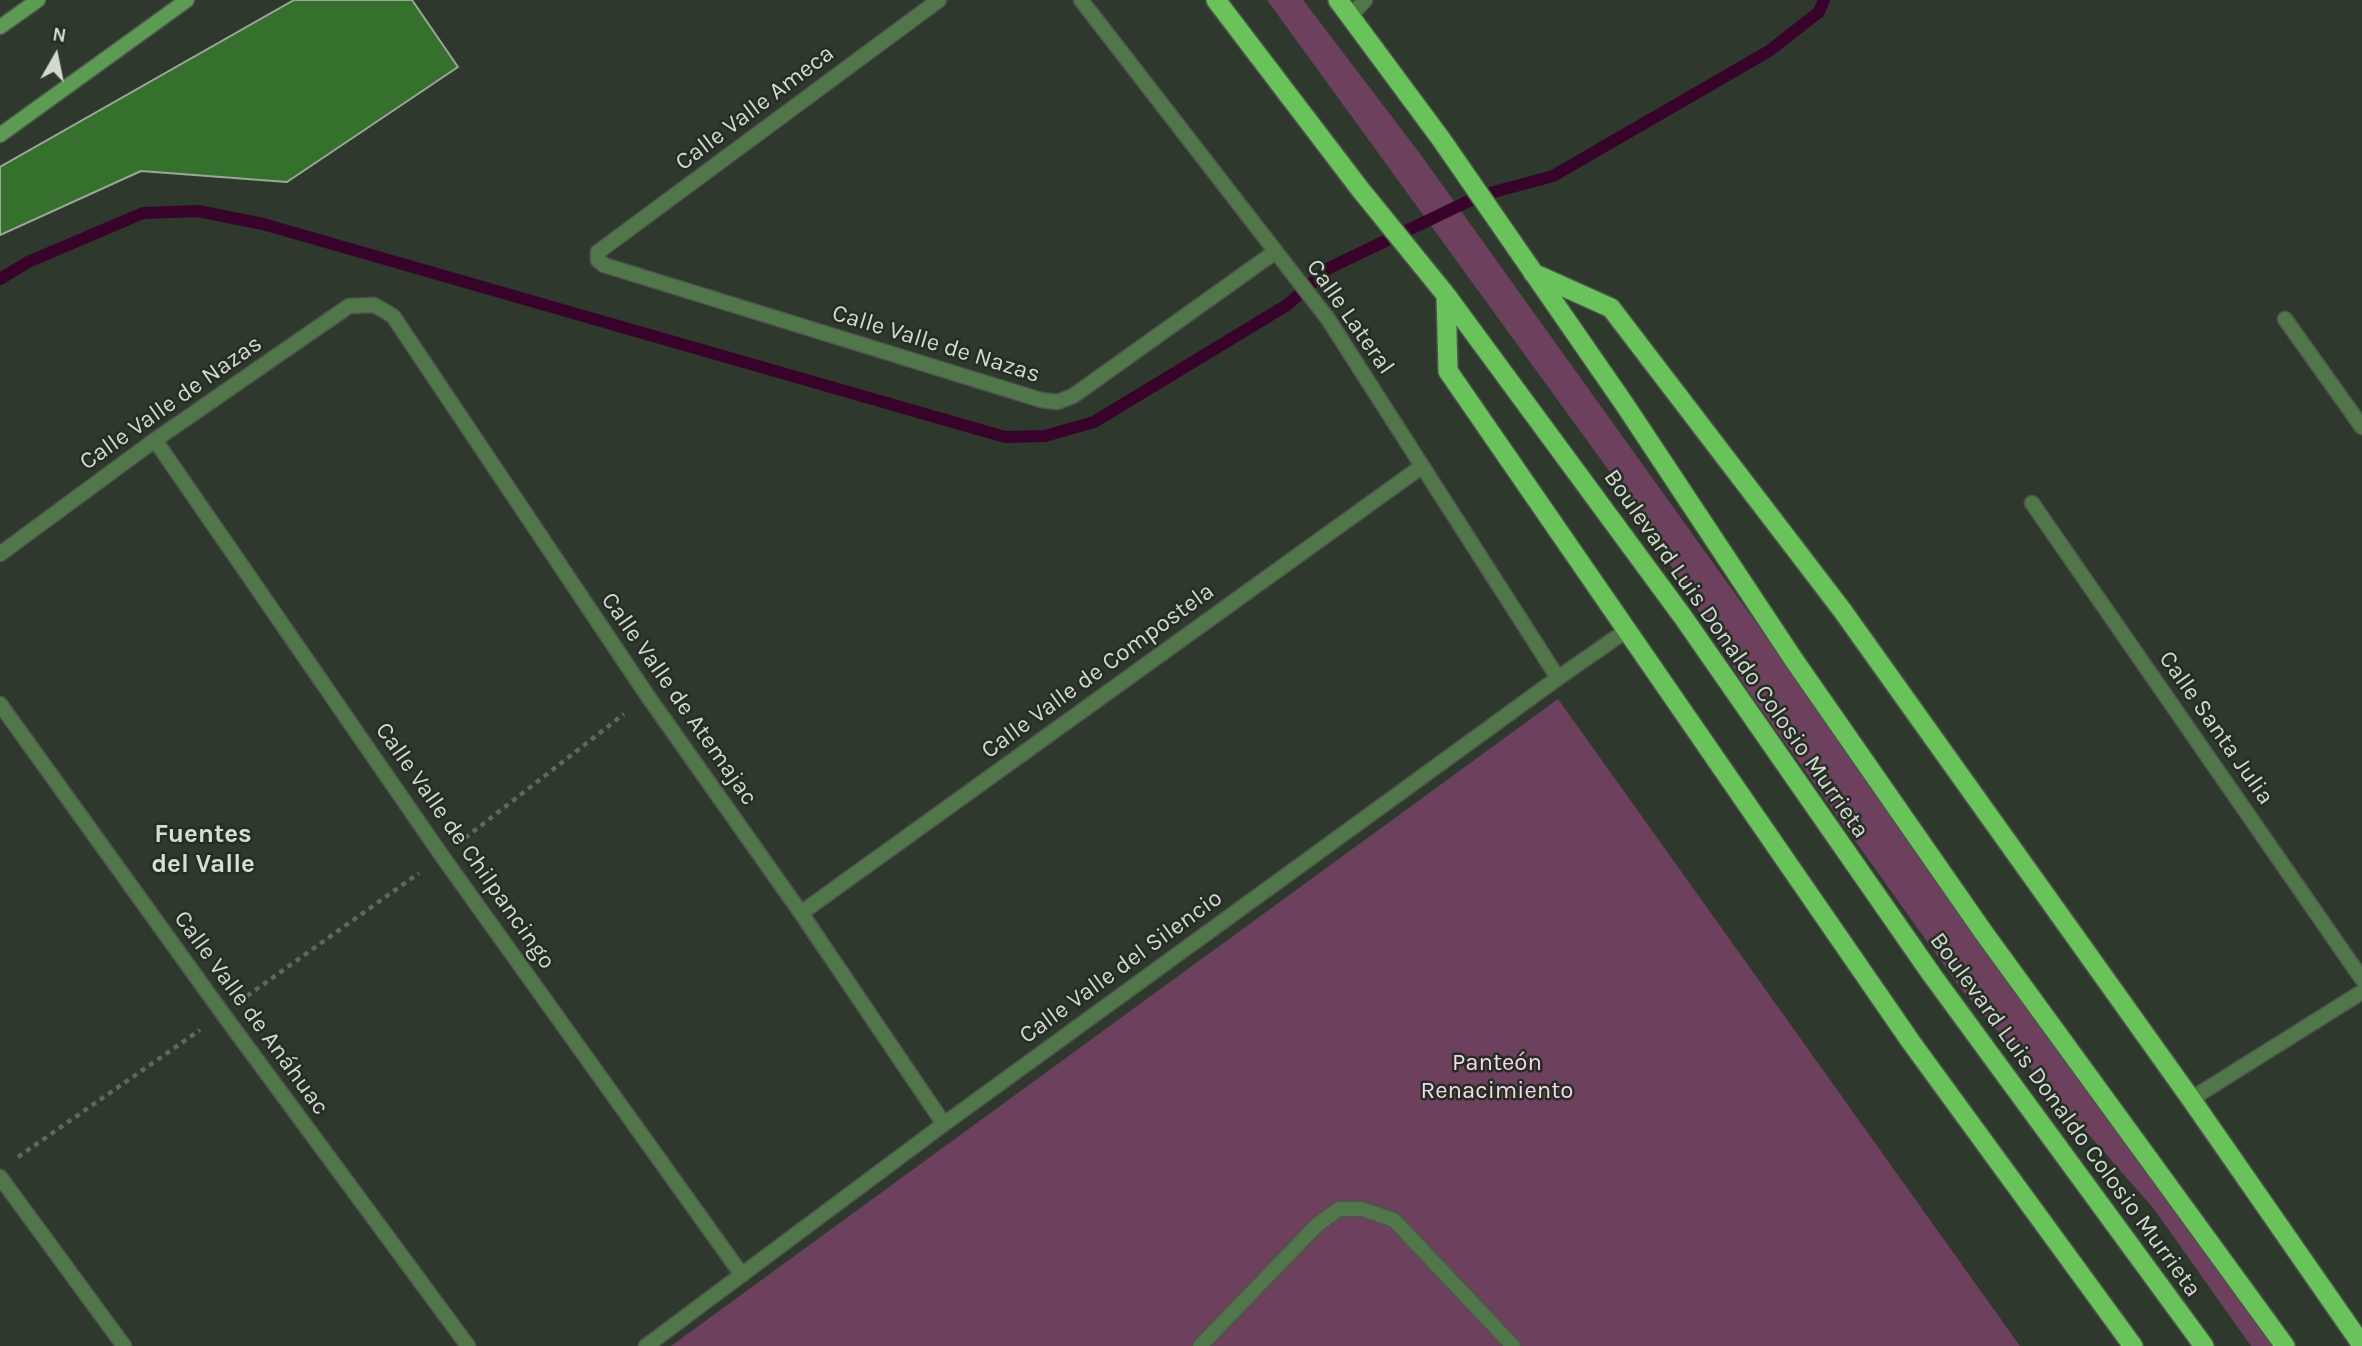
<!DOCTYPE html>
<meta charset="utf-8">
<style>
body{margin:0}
#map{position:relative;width:2362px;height:1346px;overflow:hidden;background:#2e382d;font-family:Karla,sans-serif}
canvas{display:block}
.north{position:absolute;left:21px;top:21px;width:70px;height:70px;-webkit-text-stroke:5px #242e23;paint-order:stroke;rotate:9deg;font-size:19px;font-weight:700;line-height:28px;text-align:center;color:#d3d9d1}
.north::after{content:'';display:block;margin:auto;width:24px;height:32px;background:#d3d9d1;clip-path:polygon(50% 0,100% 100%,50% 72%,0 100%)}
</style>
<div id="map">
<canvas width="2362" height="1346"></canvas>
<div class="north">N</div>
</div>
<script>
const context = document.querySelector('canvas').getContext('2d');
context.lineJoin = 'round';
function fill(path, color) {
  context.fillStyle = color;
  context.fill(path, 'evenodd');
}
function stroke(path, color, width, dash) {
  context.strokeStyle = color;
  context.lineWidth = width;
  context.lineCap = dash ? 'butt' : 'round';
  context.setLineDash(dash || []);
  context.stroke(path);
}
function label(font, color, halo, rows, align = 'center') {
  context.font = font + ' Karla,sans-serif';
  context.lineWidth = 5;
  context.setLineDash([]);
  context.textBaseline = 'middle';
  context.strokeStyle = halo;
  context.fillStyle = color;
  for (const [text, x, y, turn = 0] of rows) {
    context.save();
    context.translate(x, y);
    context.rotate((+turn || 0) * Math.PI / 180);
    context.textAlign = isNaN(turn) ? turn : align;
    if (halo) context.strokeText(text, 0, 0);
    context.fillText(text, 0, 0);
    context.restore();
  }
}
fill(new Path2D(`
 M 1267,0 L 1303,0 L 1418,151 L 2274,1346 L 2251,1346 L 2154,1209 L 1961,989 L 1748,691 L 1631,501 Z
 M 1558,699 L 2020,1346 L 671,1346 Z`), '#6d405d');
stroke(new Path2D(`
 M 0,279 L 28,262 L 143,213 L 198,211 L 263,224 L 1005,437 L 1045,436 L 1094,422 L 1287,305 L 1329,268 L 1479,196 L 1553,176 L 1769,51 L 1819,12 L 1824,0`), '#38032a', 12);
const building = new Path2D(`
 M 294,0 L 412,0 L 458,67 L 287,182 L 141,171 L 0,235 L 0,167 Z`);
fill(building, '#35702c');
stroke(building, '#9ba799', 2);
const service = new Path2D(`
 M 1350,17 L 1365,0
 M 1200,1346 L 1317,1225 L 1339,1209 L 1362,1209 L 1394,1220 L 1513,1346`);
const minor = new Path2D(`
 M 939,0 L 598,252 L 598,260 L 604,265 L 1041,400 L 1057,402 L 1073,396 L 1275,252
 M 1081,0 L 1328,319 L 1558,678
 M 2285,319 L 2362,427
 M 155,440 L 442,856 L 742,1275
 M 2032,503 L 2362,979
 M 0,554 L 155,440 L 349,306 L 374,305 L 393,316 L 647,695 L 801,913 L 944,1124
 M 0,704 L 223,1014 L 468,1346
 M 801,913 L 1421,467
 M 2191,1099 L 2362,992
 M 0,1177 L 124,1346
 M 646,1346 L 944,1124 L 1558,678 L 1627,630`);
const secondary = new Path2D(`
 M 0,27 L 38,0
 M 0,135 L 187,0`);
const trunk = new Path2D(`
 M 1216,0 L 1360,189 L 1446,295 L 1683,617 L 1932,975 L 2204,1346
 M 1338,0 L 1441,139 L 1625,405 L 1794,660 L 1984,933 L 2285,1346
 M 1533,273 L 1611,308 L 1842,610 L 2191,1099 L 2362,1345
 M 1446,295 L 1448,371 L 1911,1042 L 2133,1346`);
stroke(service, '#4c554b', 17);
stroke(minor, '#4c554b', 17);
stroke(secondary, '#4c554b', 17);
stroke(trunk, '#4c554b', 22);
stroke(new Path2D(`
 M 465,838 L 624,714
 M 247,996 L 419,873
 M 18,1157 L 200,1030`), '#60685e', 4.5, [5, 5]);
stroke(service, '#50764a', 14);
stroke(minor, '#50764a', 14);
stroke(secondary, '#5d9a53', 14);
stroke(trunk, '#6ac25a', 19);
label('24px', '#d3d9d1', '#242e23', [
 ["Calle Valle Ameca",755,108,-37],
 ["Calle Lateral",1350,317,55],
 ["Calle Valle de Nazas",936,344,17],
 ["Calle Valle de Nazas",171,403,-35],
 ["Boulevard Luis Donaldo Colosio Murrieta",1736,654,55],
 ["Calle Valle de Compostela",1098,671,-36],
 ["Calle Valle de Atemajac",679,699,55],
 ["Calle Santa Julia",2216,728,55],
 ["Calle Valle de Chilpancingo",465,846,55],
 ["Calle Valle del Silencio",1121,967,-36],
 ["Calle Valle de Anáhuac",251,1013,54],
 ["Boulevard Luis Donaldo Colosio Murrieta",2065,1115,54]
]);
label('24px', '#fdd2ec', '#242e23', [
 ["Panteón",1497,1063],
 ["Renacimiento",1497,1091]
]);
label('bold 26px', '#d4e1d2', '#242e23', [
 ["Fuentes",203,835],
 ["del Valle",203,865]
]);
</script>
